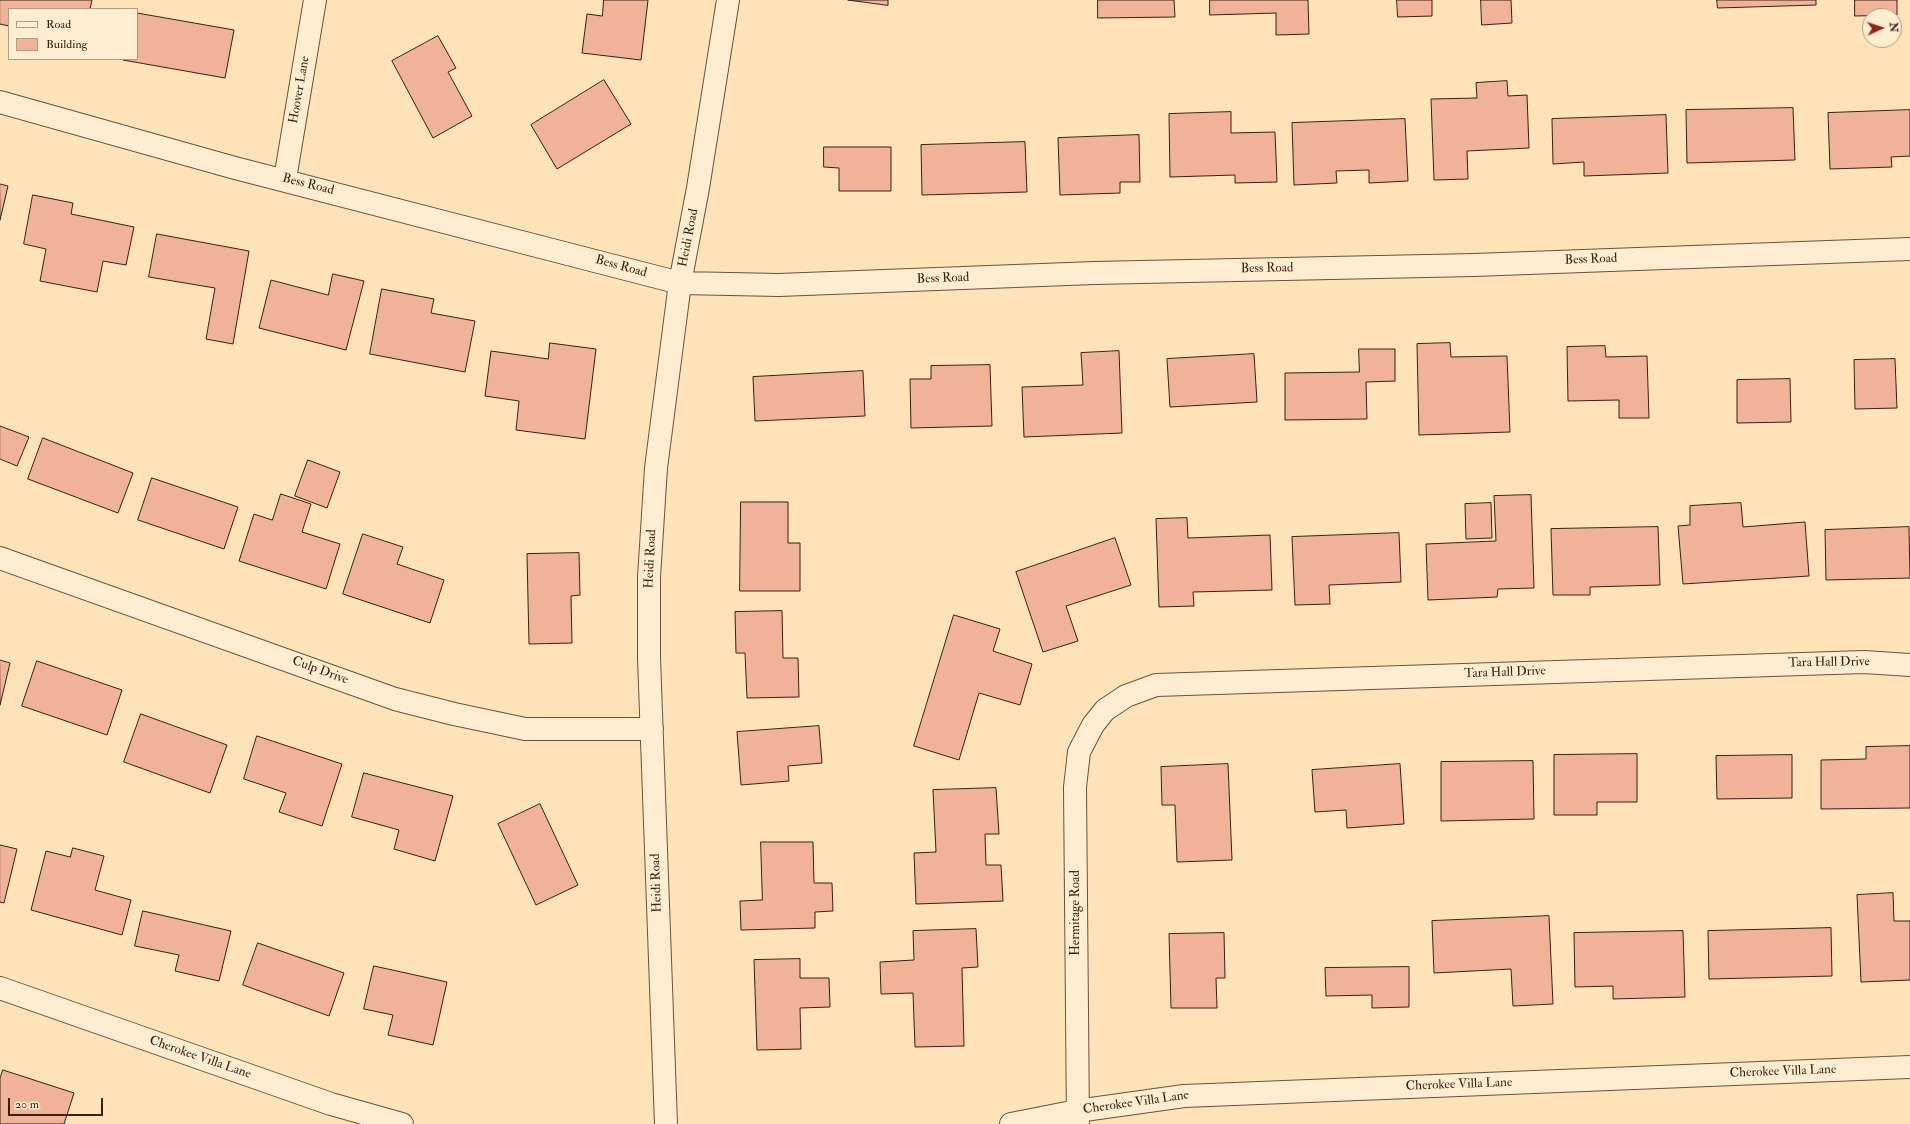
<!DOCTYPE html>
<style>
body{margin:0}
#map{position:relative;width:1910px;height:1124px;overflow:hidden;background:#fee3b8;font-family:"IM FELL Double Pica",serif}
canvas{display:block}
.legend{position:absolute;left:8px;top:8px;width:130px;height:52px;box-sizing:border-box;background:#feedd1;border:1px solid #b09b84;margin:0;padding:5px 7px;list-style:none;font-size:12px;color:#3b1f11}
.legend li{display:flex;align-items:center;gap:8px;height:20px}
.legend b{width:20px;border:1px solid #b09b84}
.north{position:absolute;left:1862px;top:8px;width:40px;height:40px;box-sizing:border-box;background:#feedd1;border:1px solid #b09b84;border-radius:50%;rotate:87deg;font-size:11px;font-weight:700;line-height:16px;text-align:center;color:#3b1f11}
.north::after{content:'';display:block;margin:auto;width:14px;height:18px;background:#8f2418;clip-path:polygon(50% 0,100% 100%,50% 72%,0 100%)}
.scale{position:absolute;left:8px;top:1098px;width:95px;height:18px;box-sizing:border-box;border:2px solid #3b1f11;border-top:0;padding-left:5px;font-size:12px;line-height:14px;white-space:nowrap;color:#3b1f11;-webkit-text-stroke:3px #feedd1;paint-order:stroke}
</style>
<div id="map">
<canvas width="1910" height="1124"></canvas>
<ul class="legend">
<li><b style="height:5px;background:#feedd1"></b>Road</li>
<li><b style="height:11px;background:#f1b29a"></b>Building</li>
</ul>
<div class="north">N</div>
<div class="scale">20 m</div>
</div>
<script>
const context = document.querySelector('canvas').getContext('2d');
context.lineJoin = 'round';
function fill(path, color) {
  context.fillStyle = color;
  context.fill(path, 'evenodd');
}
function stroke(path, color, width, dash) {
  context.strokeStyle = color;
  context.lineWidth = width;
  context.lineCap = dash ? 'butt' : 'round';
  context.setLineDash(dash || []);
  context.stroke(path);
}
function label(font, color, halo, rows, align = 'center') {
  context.font = font + ' "IM FELL Double Pica",serif';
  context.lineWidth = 3.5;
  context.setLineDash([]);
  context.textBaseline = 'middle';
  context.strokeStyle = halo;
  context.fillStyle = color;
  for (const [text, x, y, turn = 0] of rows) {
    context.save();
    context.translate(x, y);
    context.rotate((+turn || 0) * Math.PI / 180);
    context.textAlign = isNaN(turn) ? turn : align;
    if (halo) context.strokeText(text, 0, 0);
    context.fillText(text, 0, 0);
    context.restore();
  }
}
const building = new Path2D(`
 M 0,0 L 92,0 L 90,9 L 9,9 L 9,26 L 0,24 Z
 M 604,0 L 648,0 L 641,60 L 582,53 L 587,14 L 602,16 Z
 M 848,0 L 888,0 L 888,5 Z
 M 1098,0 L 1174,0 L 1175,17 L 1098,18 Z
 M 1210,0 L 1308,0 L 1309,34 L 1276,35 L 1276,13 L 1210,15 Z
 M 1397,0 L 1432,0 L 1432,16 L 1398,17 Z
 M 1481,0 L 1511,0 L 1512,23 L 1482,25 Z
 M 1717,0 L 1816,0 L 1816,5 L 1718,8 Z
 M 1855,0 L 1897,0 L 1897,15 L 1855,16 Z
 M 137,13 L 234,30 L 225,78 L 123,60 L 137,59 Z
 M 438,36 L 456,68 L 448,72 L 472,116 L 433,138 L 392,61 Z
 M 604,80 L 631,124 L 557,169 L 531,125 Z
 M 1507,81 L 1508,96 L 1527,95 L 1529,148 L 1467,151 L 1468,179 L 1434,180 L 1431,99 L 1477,98 L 1476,83 Z
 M 1793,108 L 1795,160 L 1687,163 L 1686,110 Z
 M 1910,110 L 1910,156 L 1891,157 L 1892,167 L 1830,169 L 1828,113 Z
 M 1231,112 L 1231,133 L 1275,132 L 1277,182 L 1235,183 L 1235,175 L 1170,177 L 1169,114 Z
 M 1666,115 L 1668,173 L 1584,176 L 1584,162 L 1553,164 L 1552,119 Z
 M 1405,119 L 1408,181 L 1369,183 L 1369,170 L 1336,171 L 1337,183 L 1294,185 L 1292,123 Z
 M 1139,135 L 1140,182 L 1120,182 L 1120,193 L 1060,195 L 1058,138 Z
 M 1025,142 L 1027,192 L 922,195 L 921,145 Z
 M 824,147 L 891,147 L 891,191 L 839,191 L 839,168 L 824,167 Z
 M 0,184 L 8,186 L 0,220 Z
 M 33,195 L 73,203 L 71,214 L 134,227 L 126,265 L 103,261 L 97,292 L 40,281 L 46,249 L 24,244 Z
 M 157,234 L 249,251 L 233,344 L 206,339 L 215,288 L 149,277 Z
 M 333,274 L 364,281 L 346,350 L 259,328 L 271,280 L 328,295 Z
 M 382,289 L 434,299 L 431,313 L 475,321 L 465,372 L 370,354 Z
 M 550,343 L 596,349 L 585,439 L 516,430 L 519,401 L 485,396 L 491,351 L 548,359 Z
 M 1450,343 L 1451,357 L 1507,356 L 1510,432 L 1419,435 L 1417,344 Z
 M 1605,346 L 1606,357 L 1647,356 L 1649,418 L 1619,418 L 1619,400 L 1568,401 L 1567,347 Z
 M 1359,349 L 1395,349 L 1395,381 L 1366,382 L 1367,419 L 1285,420 L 1285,373 L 1359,372 Z
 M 1119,351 L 1122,433 L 1024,437 L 1022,387 L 1083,385 L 1081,353 Z
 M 1254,354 L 1257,402 L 1170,407 L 1167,359 Z
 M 1895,359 L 1897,408 L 1855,409 L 1854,360 Z
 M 990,365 L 992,426 L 911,428 L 910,379 L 931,379 L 931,366 Z
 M 863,371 L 865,416 L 755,421 L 753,377 Z
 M 1790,379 L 1791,422 L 1737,423 L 1737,380 Z
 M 0,426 L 29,437 L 17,466 L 0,459 Z
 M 43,438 L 133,473 L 118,513 L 28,479 Z
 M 308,460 L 340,472 L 327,508 L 295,496 Z
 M 152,478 L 238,507 L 224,549 L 138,520 Z
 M 281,494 L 311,504 L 302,532 L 340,544 L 326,589 L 239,561 L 254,514 L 272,520 Z
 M 1531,495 L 1534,588 L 1498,589 L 1497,597 L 1428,600 L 1426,544 L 1496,541 L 1494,496 Z
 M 741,502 L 788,502 L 788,543 L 800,543 L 800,591 L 740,591 Z
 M 1491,503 L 1492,538 L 1466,539 L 1465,504 Z
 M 1741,503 L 1743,527 L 1805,522 L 1809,576 L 1683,584 L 1678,526 L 1690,525 L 1690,506 Z
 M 1187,518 L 1188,538 L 1270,535 L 1272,590 L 1193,592 L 1194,606 L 1159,607 L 1156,519 Z
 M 1658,527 L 1660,585 L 1590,587 L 1590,595 L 1553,595 L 1551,529 Z
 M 1909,527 L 1910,578 L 1826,580 L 1825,530 Z
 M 1399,533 L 1401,582 L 1329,585 L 1330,604 L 1295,605 L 1292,537 Z
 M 363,534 L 403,547 L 397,564 L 444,580 L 430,623 L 343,594 Z
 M 1115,538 L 1131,585 L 1066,606 L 1078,641 L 1043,652 L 1016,572 Z
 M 579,553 L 580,595 L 571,596 L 572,643 L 529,644 L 527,554 Z
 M 782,611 L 783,658 L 798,658 L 799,697 L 747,698 L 745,653 L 736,653 L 735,612 Z
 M 954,615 L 1000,629 L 993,651 L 1032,664 L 1020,705 L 979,693 L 959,760 L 914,746 Z
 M 0,660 L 10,663 L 0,705 Z
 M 37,661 L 122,690 L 107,735 L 22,706 Z
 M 141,714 L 227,745 L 210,793 L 124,762 Z
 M 819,726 L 822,763 L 788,766 L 789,781 L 741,785 L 737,732 Z
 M 257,736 L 342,764 L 322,826 L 279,812 L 286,793 L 244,779 Z
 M 1910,746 L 1910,808 L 1821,809 L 1821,760 L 1866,759 L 1866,747 Z
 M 1637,754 L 1637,802 L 1597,802 L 1597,815 L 1554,815 L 1554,755 Z
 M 1792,755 L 1792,798 L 1717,799 L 1716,756 Z
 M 1533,761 L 1534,819 L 1441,821 L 1441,762 Z
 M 1228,764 L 1232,860 L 1177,862 L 1175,805 L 1162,805 L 1161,767 Z
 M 1400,764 L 1404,824 L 1347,828 L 1346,810 L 1315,812 L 1312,770 Z
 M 364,773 L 453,796 L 435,861 L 394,849 L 399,830 L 352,817 Z
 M 996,788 L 999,834 L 985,834 L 986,865 L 1001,865 L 1003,901 L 916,904 L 914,853 L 936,852 L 933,790 Z
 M 540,804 L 578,885 L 536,905 L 498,824 Z
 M 761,842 L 813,842 L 814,883 L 832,883 L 833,911 L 815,912 L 815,928 L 741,930 L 740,901 L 762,900 Z
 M 0,845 L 17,849 L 4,903 L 0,902 Z
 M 73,848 L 104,856 L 95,890 L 131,900 L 122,935 L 31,910 L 46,851 L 70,857 Z
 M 1893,893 L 1894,921 L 1910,921 L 1910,980 L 1861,982 L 1857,895 Z
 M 143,911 L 231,931 L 219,981 L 175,971 L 179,955 L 135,946 Z
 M 1549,916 L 1553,1004 L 1513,1006 L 1511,969 L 1434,973 L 1432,921 Z
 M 1831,928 L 1832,976 L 1709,979 L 1708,931 Z
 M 976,929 L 978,967 L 962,968 L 964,1046 L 915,1047 L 913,993 L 881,994 L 880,962 L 914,960 L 913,931 Z
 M 1683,931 L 1685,997 L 1613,999 L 1613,986 L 1575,987 L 1574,933 Z
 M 1224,933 L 1225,978 L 1216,978 L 1217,1008 L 1171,1008 L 1169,934 Z
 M 258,943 L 344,973 L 329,1016 L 243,985 Z
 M 800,959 L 800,978 L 829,978 L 830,1007 L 800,1008 L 801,1049 L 757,1050 L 754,960 Z
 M 374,966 L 447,982 L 433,1045 L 388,1035 L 393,1015 L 364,1009 Z
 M 1409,967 L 1409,1007 L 1372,1008 L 1372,995 L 1326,996 L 1325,968 Z
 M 3,1070 L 74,1093 L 64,1124 L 0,1124 L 0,1079 Z`);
fill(building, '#f1b29a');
stroke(building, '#3b1f11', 1);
const minor = new Path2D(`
 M 0,102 L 235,168 L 680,283 L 779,285 L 1094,273 L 1474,265 L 1910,249
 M 285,179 L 315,0
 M 0,558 L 395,699 L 454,714 L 525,729 L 652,729
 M 0,988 L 331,1104 L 402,1124
 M 666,1124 L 649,658 L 649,577 L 656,468 L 680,283 L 698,188 L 728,0
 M 1011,1124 L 1077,1111 L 1184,1096 L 1910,1067
 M 1078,1124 L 1075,787 L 1079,752 L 1093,725 L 1105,710 L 1126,696 L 1156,685 L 1864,662 L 1910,665`);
stroke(minor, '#6c503b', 24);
stroke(minor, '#feedd1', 22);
label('13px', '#3b1f11', '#feedd1', [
 ["Hoover Lane",300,90,-80],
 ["Bess Road",308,185,14],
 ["Heidi Road",689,238,-79],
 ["Bess Road",1591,260,-2],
 ["Bess Road",621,267,15],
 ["Bess Road",1267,269,-1],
 ["Bess Road",943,279,-2],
 ["Heidi Road",651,559,-87],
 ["Tara Hall Drive",1829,663,-1],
 ["Culp Drive",320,671,20],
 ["Tara Hall Drive",1505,673,-2],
 ["Heidi Road",657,883,-92],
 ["Hermitage Road",1076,913,-90],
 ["Cherokee Villa Lane",200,1058,19],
 ["Cherokee Villa Lane",1783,1072,-2],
 ["Cherokee Villa Lane",1459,1085,-2],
 ["Cherokee Villa Lane",1136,1103,-8]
]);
</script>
